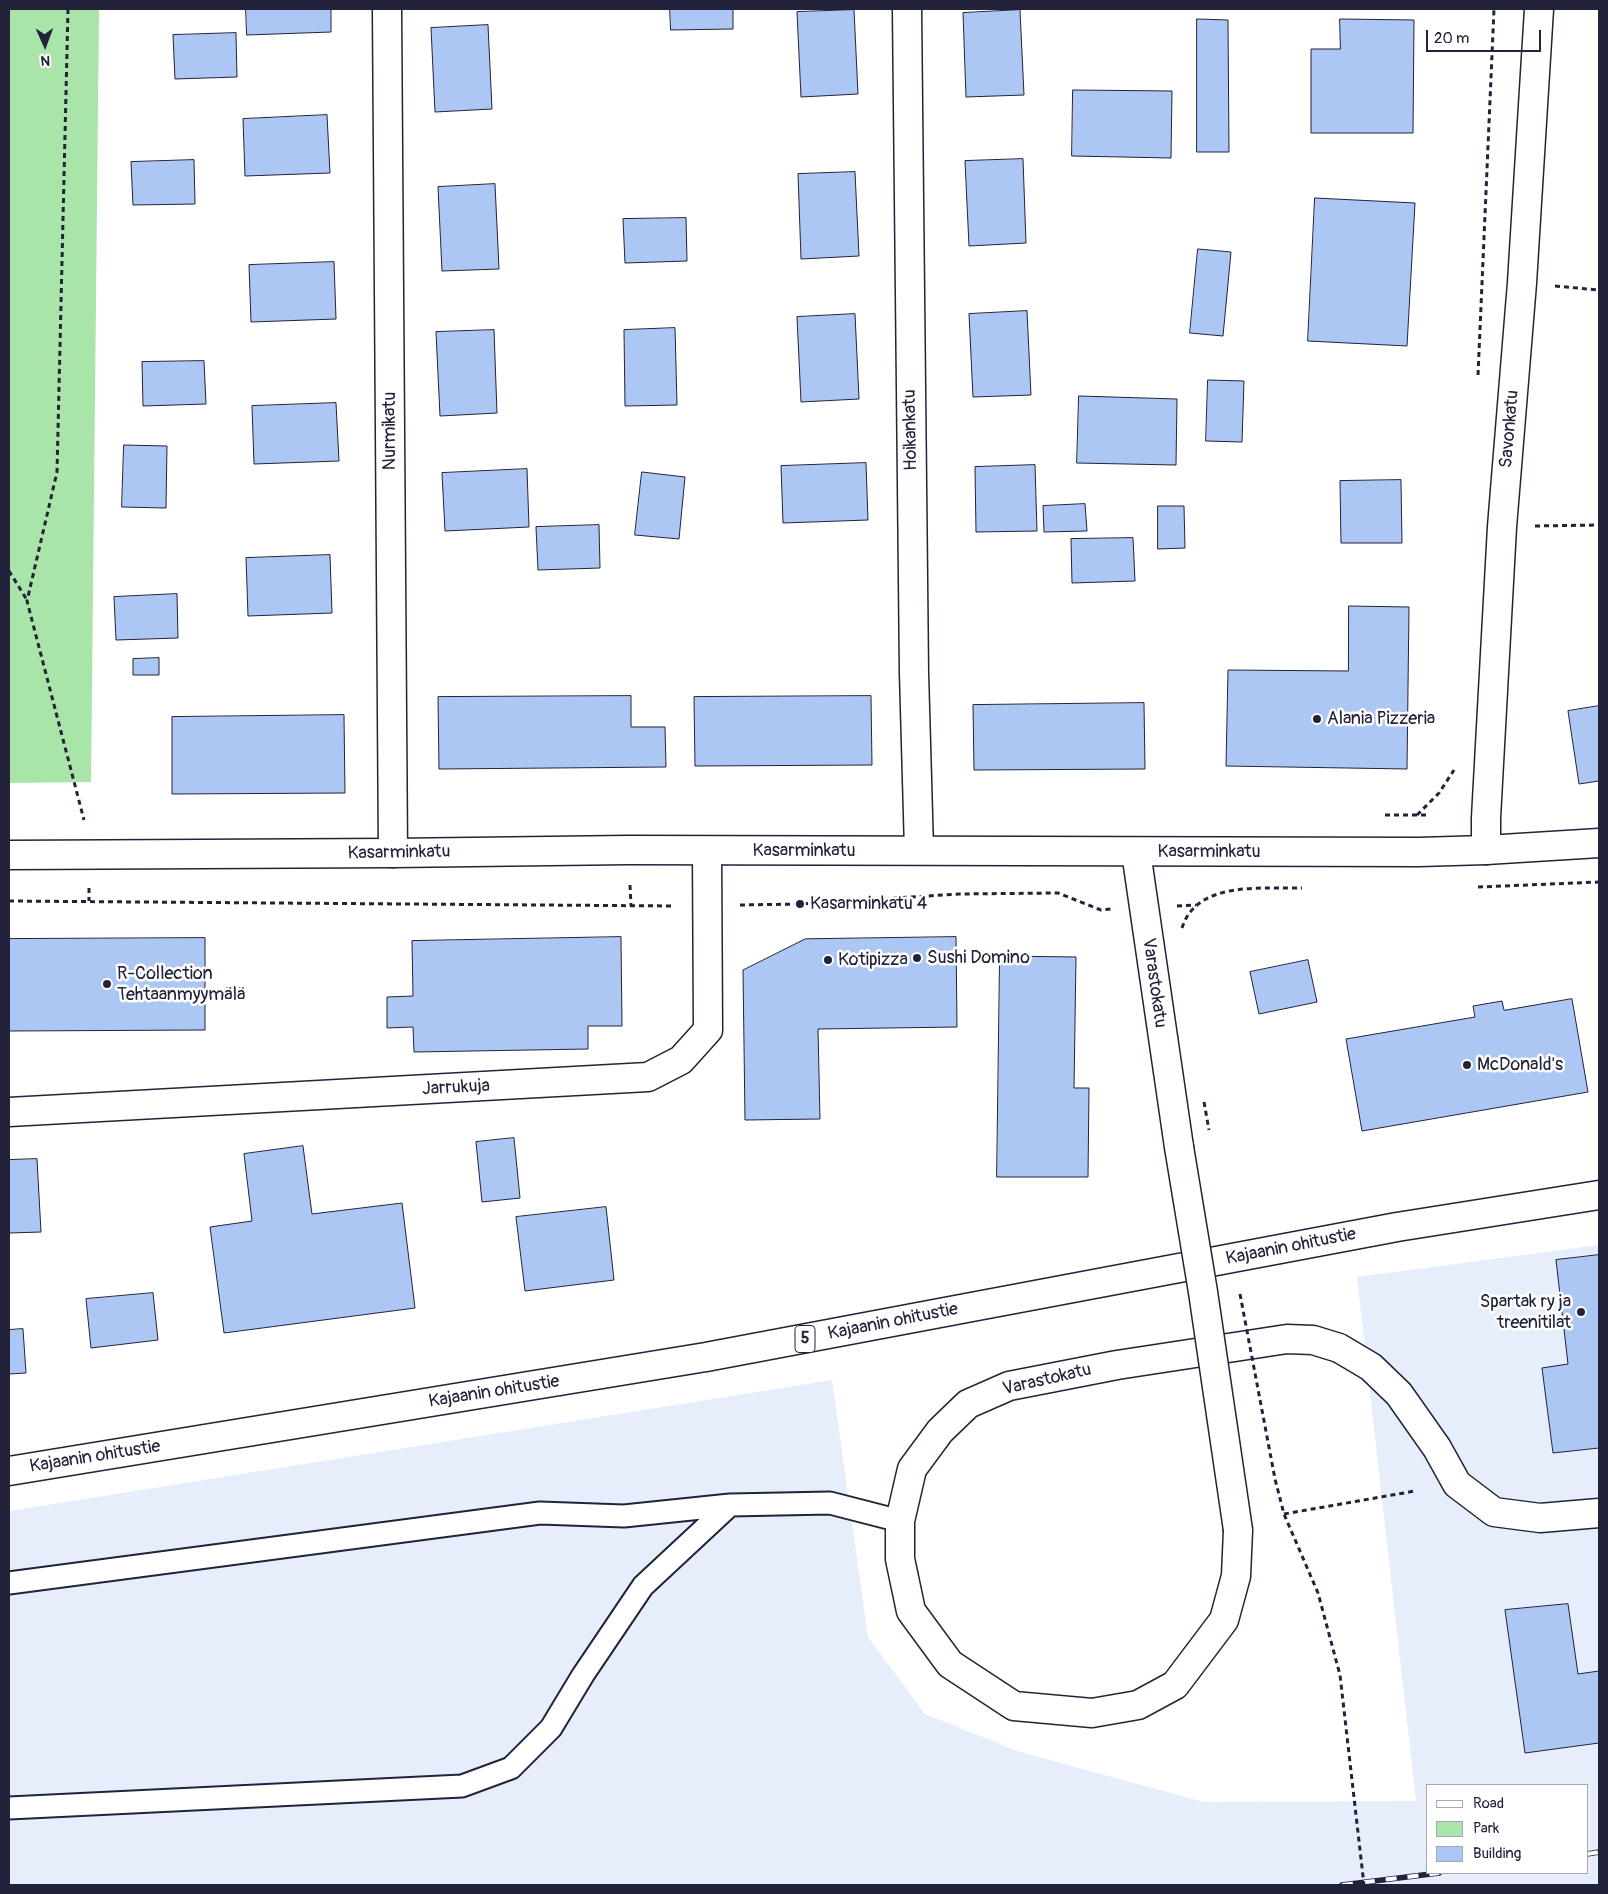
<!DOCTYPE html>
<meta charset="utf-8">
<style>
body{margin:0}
#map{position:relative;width:1608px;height:1894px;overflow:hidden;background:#fff;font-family:Pangolin,sans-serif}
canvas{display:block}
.frame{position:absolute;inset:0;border:10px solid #22223b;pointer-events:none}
.legend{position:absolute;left:1426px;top:1784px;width:162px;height:90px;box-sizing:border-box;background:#fff;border:1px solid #a7a7b1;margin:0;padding:6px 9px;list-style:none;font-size:15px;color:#22223b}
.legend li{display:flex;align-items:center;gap:10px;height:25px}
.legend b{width:25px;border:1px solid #a7a7b1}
.north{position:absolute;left:20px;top:20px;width:50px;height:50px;-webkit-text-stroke:4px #fff;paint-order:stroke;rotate:178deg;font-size:14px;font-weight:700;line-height:20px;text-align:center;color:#22223b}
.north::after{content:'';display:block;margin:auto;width:18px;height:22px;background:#22223b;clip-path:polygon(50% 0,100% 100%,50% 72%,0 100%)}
.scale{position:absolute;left:1426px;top:30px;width:115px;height:22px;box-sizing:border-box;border:2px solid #22223b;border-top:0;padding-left:6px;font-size:15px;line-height:18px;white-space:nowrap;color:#22223b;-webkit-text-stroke:4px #fff;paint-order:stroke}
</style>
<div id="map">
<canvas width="1608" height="1894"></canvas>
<div class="frame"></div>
<ul class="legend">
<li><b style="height:6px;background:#fff"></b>Road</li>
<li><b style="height:14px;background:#a9e4a9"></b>Park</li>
<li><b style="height:14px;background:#adc7f4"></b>Building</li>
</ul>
<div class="north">N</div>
<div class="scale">20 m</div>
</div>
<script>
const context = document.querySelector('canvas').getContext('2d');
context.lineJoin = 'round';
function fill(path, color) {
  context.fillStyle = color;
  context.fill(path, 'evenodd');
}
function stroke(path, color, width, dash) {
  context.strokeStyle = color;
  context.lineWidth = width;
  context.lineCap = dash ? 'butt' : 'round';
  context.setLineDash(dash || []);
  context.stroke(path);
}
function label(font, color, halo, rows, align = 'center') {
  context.font = font + ' Pangolin,sans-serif';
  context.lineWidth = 5;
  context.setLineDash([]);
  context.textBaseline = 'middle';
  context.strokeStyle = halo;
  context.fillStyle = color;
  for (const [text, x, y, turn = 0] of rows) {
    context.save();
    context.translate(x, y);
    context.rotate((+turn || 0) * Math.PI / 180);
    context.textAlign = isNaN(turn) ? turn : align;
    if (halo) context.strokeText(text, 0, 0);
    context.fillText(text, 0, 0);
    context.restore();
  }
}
fill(new Path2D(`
 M 1599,1245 L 1599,1885 L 9,1885 L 9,1511 L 832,1380 L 868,1637 L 925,1714 L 1020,1752 L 1204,1802 L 1416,1801 L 1357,1277 ZM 1427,1785 L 1587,1785 L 1587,1873 L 1427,1873 Z`), '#e6eefc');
fill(new Path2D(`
 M 9,9 L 99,9 L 91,782 L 9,783 Z`), '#a9e4a9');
const building = new Path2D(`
 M 246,9 L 331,9 L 331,32 L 247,35 Z
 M 670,9 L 733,9 L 733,29 L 671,30 Z
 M 854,10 L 858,94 L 801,97 L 797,12 Z
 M 1020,10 L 1024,95 L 966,97 L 963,13 Z
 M 1197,19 L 1228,20 L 1229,152 L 1197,152 Z
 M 1340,19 L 1414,20 L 1413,133 L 1311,133 L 1311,49 L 1340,49 Z
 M 488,25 L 492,109 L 435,112 L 431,28 Z
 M 236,33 L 237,77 L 175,79 L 173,35 Z
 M 1073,90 L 1172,91 L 1171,158 L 1072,156 Z
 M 327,115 L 330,173 L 245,176 L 243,119 Z
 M 1023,159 L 1026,243 L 969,246 L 965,161 Z
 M 194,160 L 195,204 L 133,205 L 131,162 Z
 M 855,172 L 859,256 L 801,259 L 798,174 Z
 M 495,184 L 499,269 L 442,271 L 438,187 Z
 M 1315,198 L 1415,203 L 1407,346 L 1308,341 Z
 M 686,218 L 687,261 L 625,263 L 623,219 Z
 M 1198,249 L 1231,252 L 1223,336 L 1190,333 Z
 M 334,262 L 336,319 L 251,322 L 249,265 Z
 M 1027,311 L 1031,395 L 973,397 L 969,314 Z
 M 855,314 L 859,399 L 801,402 L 797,317 Z
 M 675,328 L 677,405 L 625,406 L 624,330 Z
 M 494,330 L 497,413 L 440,416 L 436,332 Z
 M 204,361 L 206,404 L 143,406 L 142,362 Z
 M 1208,380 L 1244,381 L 1242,442 L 1206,441 Z
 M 1079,396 L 1177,399 L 1176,465 L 1077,463 Z
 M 336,403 L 339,461 L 254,464 L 252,406 Z
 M 124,445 L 167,446 L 166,508 L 122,507 Z
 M 866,463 L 868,520 L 783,523 L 781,466 Z
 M 1035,465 L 1037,531 L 976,532 L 975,467 Z
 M 527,469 L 529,527 L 445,531 L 442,473 Z
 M 642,472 L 685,477 L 679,539 L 635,535 Z
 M 1401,480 L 1402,543 L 1341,543 L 1340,481 Z
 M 1085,504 L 1087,531 L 1044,532 L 1043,506 Z
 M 1158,506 L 1184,506 L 1185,548 L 1158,549 Z
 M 599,525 L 600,568 L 538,570 L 536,527 Z
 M 1133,538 L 1135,581 L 1072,583 L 1071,539 Z
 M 330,555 L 332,613 L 248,616 L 246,558 Z
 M 177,594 L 178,638 L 116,640 L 114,597 Z
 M 1349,606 L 1409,607 L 1407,769 L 1226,766 L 1228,670 L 1348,671 Z
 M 159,658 L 159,675 L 133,675 L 133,659 Z
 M 631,696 L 631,727 L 665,727 L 666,767 L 439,769 L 438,697 Z
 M 871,696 L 872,765 L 695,766 L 694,697 Z
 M 1144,703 L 1145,769 L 974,770 L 973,705 Z
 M 1599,706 L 1599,781 L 1579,784 L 1568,711 Z
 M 344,715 L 345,793 L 172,794 L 172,717 Z
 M 621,937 L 622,1026 L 588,1026 L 588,1049 L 414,1052 L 413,1027 L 387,1028 L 387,997 L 413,996 L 412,941 Z
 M 956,937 L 957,1027 L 818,1029 L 820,1119 L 745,1120 L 743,970 L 805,939 Z
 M 205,938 L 205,1030 L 9,1031 L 9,939 Z
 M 1000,956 L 1076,957 L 1074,1088 L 1089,1088 L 1088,1177 L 997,1177 Z
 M 1308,960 L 1317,1002 L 1259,1014 L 1250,972 Z
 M 1572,999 L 1588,1092 L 1362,1131 L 1346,1039 L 1475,1017 L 1473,1006 L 1502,1001 L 1504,1010 Z
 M 514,1138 L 520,1198 L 482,1202 L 476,1142 Z
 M 303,1146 L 312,1214 L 402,1203 L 415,1308 L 224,1333 L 210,1227 L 252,1221 L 244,1154 Z
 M 37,1159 L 41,1232 L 9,1233 L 9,1160 Z
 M 606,1207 L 614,1280 L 525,1291 L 516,1217 Z
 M 1599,1255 L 1599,1448 L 1553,1453 L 1542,1368 L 1568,1364 L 1556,1260 Z
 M 153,1293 L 158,1340 L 91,1348 L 86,1299 Z
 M 23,1329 L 26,1373 L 9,1374 L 9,1330 Z
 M 1568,1604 L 1578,1674 L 1599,1671 L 1599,1743 L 1525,1753 L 1505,1610 Z`);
fill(building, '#adc7f4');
stroke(building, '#22223b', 1);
const service = new Path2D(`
 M 9,1583 L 540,1513 L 624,1516 L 730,1505 L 830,1503 L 900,1521
 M 9,1808 L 462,1786 L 511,1768 L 551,1728 L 583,1675 L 643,1586 L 730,1505`);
const minor = new Path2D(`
 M 387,9 L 393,853
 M 907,9 L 914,673 L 919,850
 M 1486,850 L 1486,818 L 1502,527 L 1522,283 L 1539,9
 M 1136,852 L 1179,1147
 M 9,1112 L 648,1077 L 681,1060 L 708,1030 L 707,851
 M 1238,1530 L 1236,1576 L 1224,1620 L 1175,1685 L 1138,1705 L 1092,1713 L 1014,1706 L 950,1664 L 911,1611 L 900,1559 L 900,1521 L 912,1469 L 940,1431 L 968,1404 L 1009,1386 L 1117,1365 L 1287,1339 L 1313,1340 L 1339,1348 L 1371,1367 L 1399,1394 L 1437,1448 L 1457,1484 L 1494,1512 L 1540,1518 L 1599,1513`);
const tertiary = new Path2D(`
 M 9,855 L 393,853 L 628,850 L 1419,852 L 1486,850 L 1599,843`);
const trunk = new Path2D(`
 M 9,1471 L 706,1357 L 1397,1227 L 1599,1195`);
stroke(service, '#22223b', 25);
stroke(minor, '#22223b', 31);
stroke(tertiary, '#22223b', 31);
stroke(trunk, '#22223b', 31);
stroke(new Path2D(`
 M 68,9 L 57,472 L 27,601 L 84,820
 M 1555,286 L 1599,290
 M 1478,375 L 1494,9
 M 1535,526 L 1599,525
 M 9,571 L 27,600
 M 1385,815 L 1426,815
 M 1417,815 L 1439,793 L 1454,770
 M 630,885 L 631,906
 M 1478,887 L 1599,882
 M 89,888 L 89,901
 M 9,901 L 674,906
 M 740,905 L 800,904 L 959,894 L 1058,893 L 1101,910 L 1111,909
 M 1177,906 L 1196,905
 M 1182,928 C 1197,880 1263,889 1302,888
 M 1284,1514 L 1415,1491`), '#22223b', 3, [5, 4]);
stroke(service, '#fff', 21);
stroke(minor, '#fff', 28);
stroke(tertiary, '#fff', 28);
stroke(trunk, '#fff', 28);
const rail = new Path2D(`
 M 1587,1854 L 1599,1852
 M 1342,1885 L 1439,1873`);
stroke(rail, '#22223b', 5.5);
stroke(rail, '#fff', 4, [11]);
const minorBridge = new Path2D(`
 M 1179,1147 L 1203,1292 L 1238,1530`);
stroke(minorBridge, '#22223b', 31, []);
stroke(new Path2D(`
 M 1204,1102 L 1209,1130
 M 1240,1294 L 1275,1479 L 1284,1514 L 1318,1593 L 1340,1675 L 1364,1885`), '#22223b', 3, [5, 4]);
stroke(minorBridge, '#fff', 28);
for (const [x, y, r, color] of [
 [1317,719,5,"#22223b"],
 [800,904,5,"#22223b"],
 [917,958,5,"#22223b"],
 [828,960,5,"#22223b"],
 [107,984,5,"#22223b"],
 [1467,1065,5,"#22223b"],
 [1581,1312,5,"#22223b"]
]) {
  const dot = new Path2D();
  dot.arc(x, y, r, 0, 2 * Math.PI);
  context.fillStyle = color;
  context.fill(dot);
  stroke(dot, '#fff', 2);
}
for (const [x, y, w] of [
 [805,1339,20]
]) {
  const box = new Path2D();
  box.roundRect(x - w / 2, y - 13.5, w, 27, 4);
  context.fillStyle = '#fff';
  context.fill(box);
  stroke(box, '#22223b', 1);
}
label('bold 16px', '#22223b', null, [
 ["5",805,1339]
]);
label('18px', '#22223b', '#fff', [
 ["Savonkatu",1510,429,-85],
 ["Hoikankatu",911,430,-91],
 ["Nurmikatu",390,431,-90],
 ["Kasarminkatu",804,851],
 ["Kasarminkatu",1209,852],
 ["Kasarminkatu",399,853,-1],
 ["Varastokatu",1154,983,82],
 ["Jarrukuja",456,1088,-3],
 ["Kajaanin ohitustie",1291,1247,-11],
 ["Kajaanin ohitustie",893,1322,-11],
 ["Varastokatu",1047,1380,-13],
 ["Kajaanin ohitustie",494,1392,-9],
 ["Kajaanin ohitustie",95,1457,-9]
]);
label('18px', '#22223b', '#fff', [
 ["Alania Pizzeria",1327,719],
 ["Kasarminkatu 4",810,904],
 ["Sushi Domino",927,958],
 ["Kotipizza",838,960],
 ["R-Collection",117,974],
 ["Tehtaanmyymälä",117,995],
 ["McDonald's",1477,1065],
 ["Spartak ry ja",1571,1302,"right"],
 ["treenitilat",1571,1323,"right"]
], 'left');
</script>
